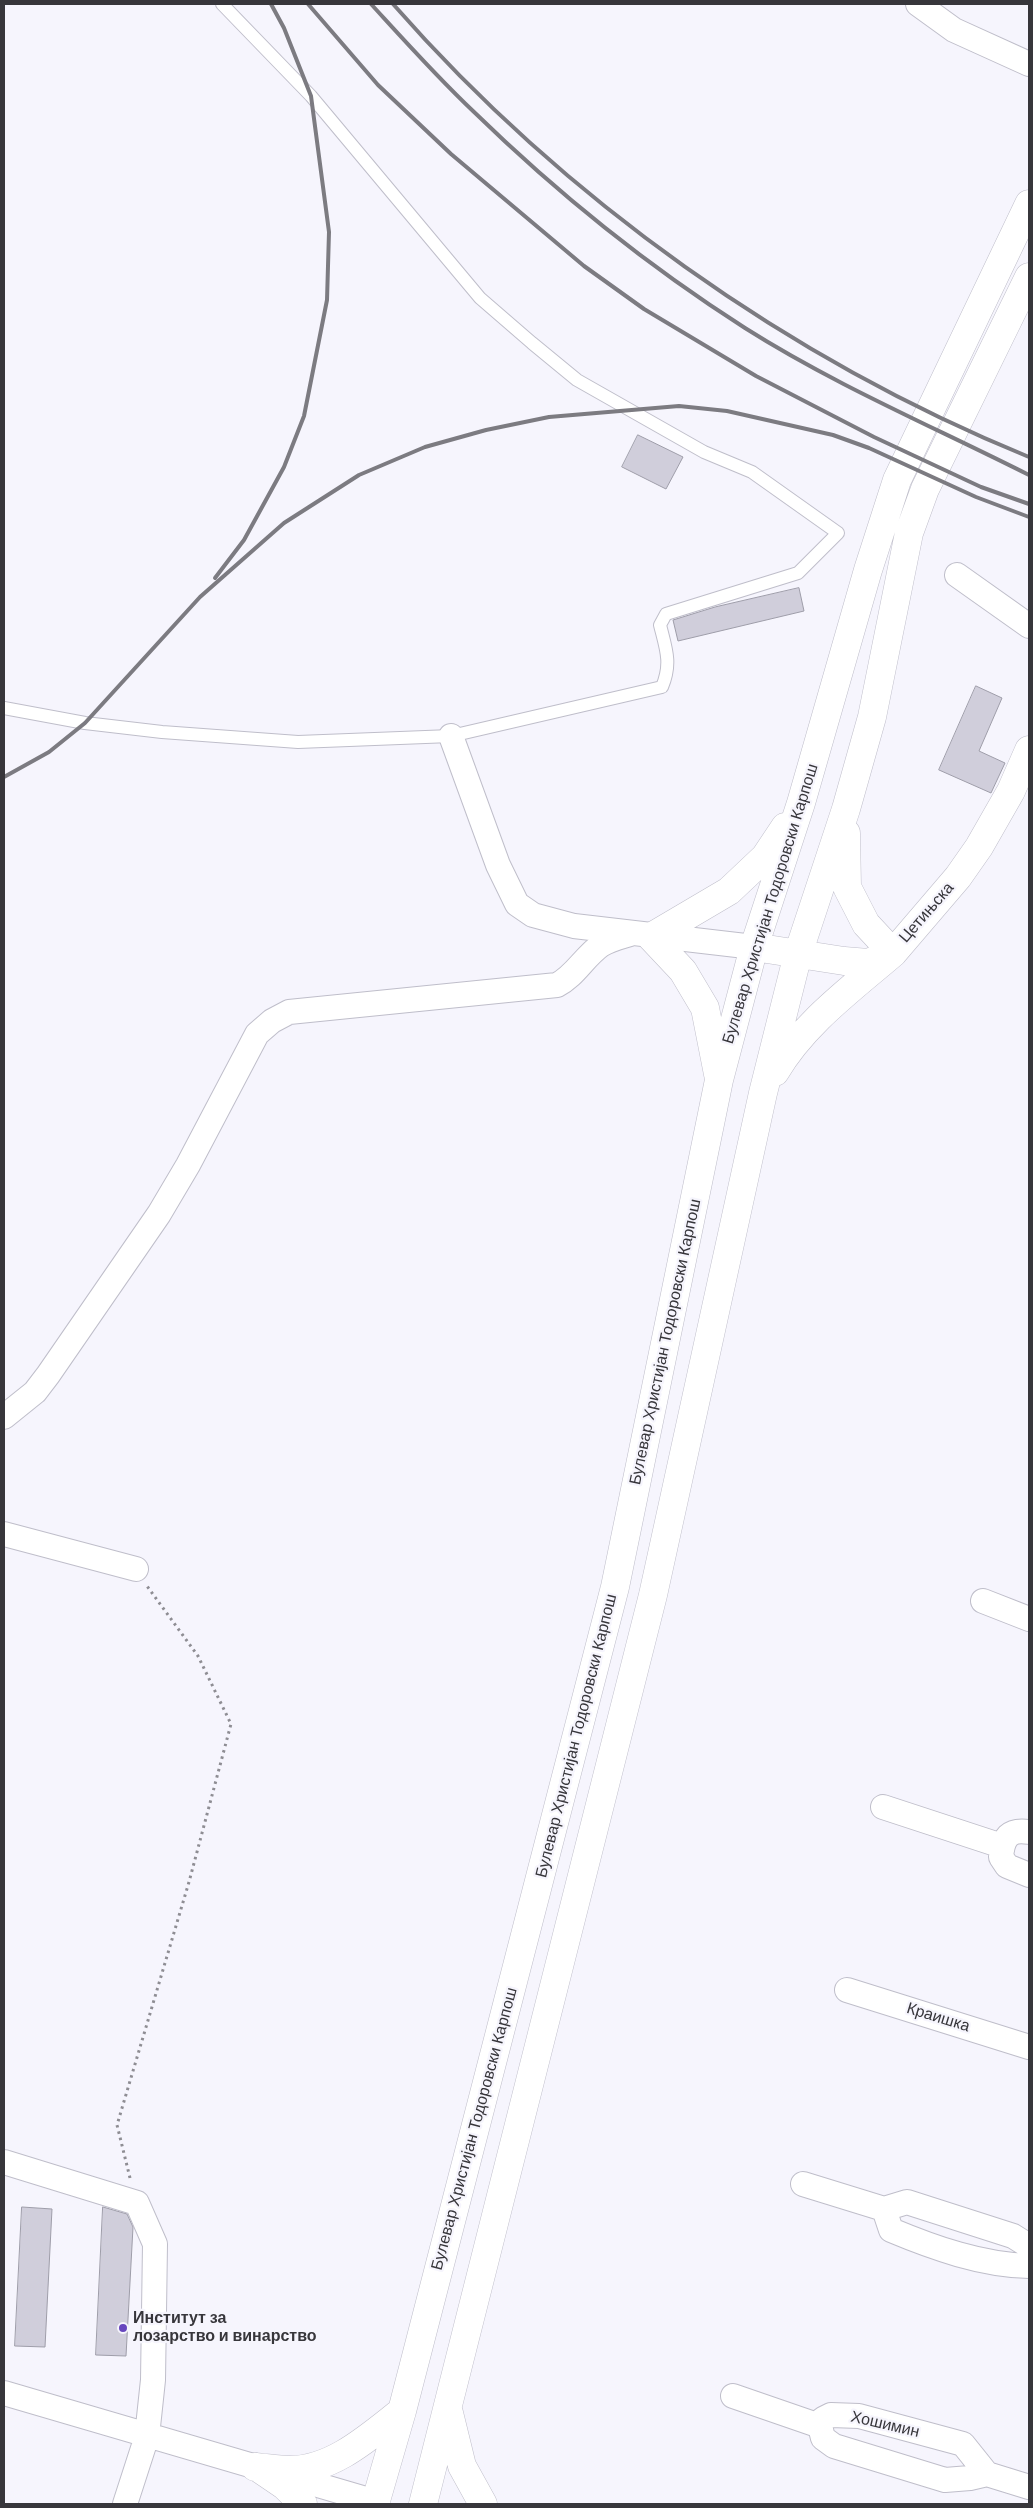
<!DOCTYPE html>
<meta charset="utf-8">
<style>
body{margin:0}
#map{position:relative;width:1033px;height:2508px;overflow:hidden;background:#f6f5fd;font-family:"DM Sans",sans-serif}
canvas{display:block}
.frame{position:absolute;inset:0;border:5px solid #37363b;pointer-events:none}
</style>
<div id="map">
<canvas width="1033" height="2508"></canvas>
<div class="frame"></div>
</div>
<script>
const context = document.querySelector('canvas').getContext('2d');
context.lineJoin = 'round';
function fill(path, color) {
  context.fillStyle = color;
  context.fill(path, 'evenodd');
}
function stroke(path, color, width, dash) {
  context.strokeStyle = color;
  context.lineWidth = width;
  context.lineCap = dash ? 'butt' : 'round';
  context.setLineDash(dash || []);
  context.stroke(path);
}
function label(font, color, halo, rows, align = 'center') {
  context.font = font + ' "DM Sans",sans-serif';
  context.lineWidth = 4.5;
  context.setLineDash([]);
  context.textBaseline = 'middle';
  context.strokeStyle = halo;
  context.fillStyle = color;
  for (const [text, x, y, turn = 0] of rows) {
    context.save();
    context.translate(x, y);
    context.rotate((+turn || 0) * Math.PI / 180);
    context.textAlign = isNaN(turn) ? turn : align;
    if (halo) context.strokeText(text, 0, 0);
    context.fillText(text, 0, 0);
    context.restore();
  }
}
const building = new Path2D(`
 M 638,435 L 683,457 L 666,489 L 622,467 Z
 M 799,588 L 804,611 L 678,641 L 673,620 L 715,607 Z
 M 976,686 L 1002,698 L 979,751 L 1005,763 L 991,793 L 939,770 Z
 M 22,2207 L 52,2209 L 45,2347 L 15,2346 Z
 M 103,2207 L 127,2214 L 133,2227 L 126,2356 L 96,2355 Z`);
fill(building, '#d0cedb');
stroke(building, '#9e9da9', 1);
const lane = new Path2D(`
 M 4,708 L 85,723 L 162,732 L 298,742 L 451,736 L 662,687 C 672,663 666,649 660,625 L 666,614 L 798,573 L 838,533 L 752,472 L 704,452 L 577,380 L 532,343 L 480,298 L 311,96 L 222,4`);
const street = new Path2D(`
 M 918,4 L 954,30 L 1029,64
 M 957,575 L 1029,626
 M 451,736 L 498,865 L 517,904 L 533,915 L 574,926 L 754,947
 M 4,1417 L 35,1392 L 48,1375 L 159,1214 L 188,1165 L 257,1034 L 272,1021 L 289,1012 L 557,985 C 575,976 584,957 601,945 C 610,939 620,937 630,934
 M 4,1534 L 136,1569
 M 983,1601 L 1029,1619
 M 883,1807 L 1002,1846
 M 1029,1832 C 1009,1829 1003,1837 1001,1857 L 1007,1866 L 1029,1875
 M 847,1990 L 1029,2047
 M 4,2162 L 137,2203 L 155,2244 L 153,2380 L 147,2436 L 125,2504
 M 803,2184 L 884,2209 L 907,2202 L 1013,2236 L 1029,2246
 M 884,2209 L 891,2230 C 934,2248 982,2265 1029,2266
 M 4,2393 L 376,2502
 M 733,2396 L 820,2426 L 823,2419 L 831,2415 L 859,2416 L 963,2444 L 987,2474 L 1029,2487
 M 820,2426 L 823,2438 L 834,2446 L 945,2480 L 970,2478 L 987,2474`);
const secondary = new Path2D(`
 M 754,947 L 844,961 L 868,963 L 893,953 L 958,877 L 979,847 L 1011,791 L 1029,750
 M 775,1072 C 803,1024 851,989 893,953 L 866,924 L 847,887 L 846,833
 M 718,1074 L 705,1008 L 683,971 L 651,937 L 729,891 L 765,857 L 785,827
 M 449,2413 L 462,2466 L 483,2504
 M 255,2467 C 267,2468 279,2470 290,2470 C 333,2470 370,2436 402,2411
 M 257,2467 L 285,2486 L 303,2504
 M 375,2504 L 402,2411 L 615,1587 L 719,1080 L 754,947 L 801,803 L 868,570 L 897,480 L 1029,204
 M 423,2504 L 653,1595 L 763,1093 L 798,954 L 846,809 L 872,717 L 909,533 L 925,489 L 1029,277`);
stroke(lane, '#bfbeca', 14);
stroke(street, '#bfbeca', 26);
stroke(secondary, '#bfbeca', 29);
stroke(new Path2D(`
 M 130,2178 L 117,2125 L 189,1882 L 231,1724 L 198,1656 L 147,1586`), '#8e8d93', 3, [2.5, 4]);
stroke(lane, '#fff', 12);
stroke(street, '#fff', 24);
stroke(secondary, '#fff', 28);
stroke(new Path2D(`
 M 308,4 L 378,85 L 451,154 L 584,266 L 644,309 L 756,376 L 874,437 L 981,487 L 1029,504
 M 371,4 C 404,40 437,77 473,111 C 555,191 648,266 745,328 C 835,385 934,427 1029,475
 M 393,4 C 564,199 789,359 1029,457
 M 215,578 L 244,540 L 284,467 L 304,416 L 327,300 L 329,232 L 311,96 L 284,28 L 271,4
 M 4,777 L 49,752 L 85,723 L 200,597 L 284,523 L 359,475 L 425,447 L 486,430 L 549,417 L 679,406 L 727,411 L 833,435 L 869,448 L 976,497 L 1029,517`), '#7c7b81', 4);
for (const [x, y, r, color] of [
 [123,2328,5,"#6746be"]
]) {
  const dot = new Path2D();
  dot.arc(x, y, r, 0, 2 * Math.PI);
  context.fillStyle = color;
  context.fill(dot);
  stroke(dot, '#f6f5fd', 2);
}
label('16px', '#37363b', '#f6f5fd', [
 ["Булевар Христијан Тодоровски Карпош",771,904,-73],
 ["Цетињска",927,913,-49],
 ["Булевар Христијан Тодоровски Карпош",666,1342,-78],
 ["Булевар Христијан Тодоровски Карпош",577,1736,-76],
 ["Краишка",938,2018,17],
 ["Булевар Христијан Тодоровски Карпош",475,2129,-75],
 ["Хошимин",885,2425,13]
]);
label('bold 16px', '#37363b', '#f6f5fd', [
 ["Институт за",133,2319],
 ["лозарство и винарство",133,2337]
], 'left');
</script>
